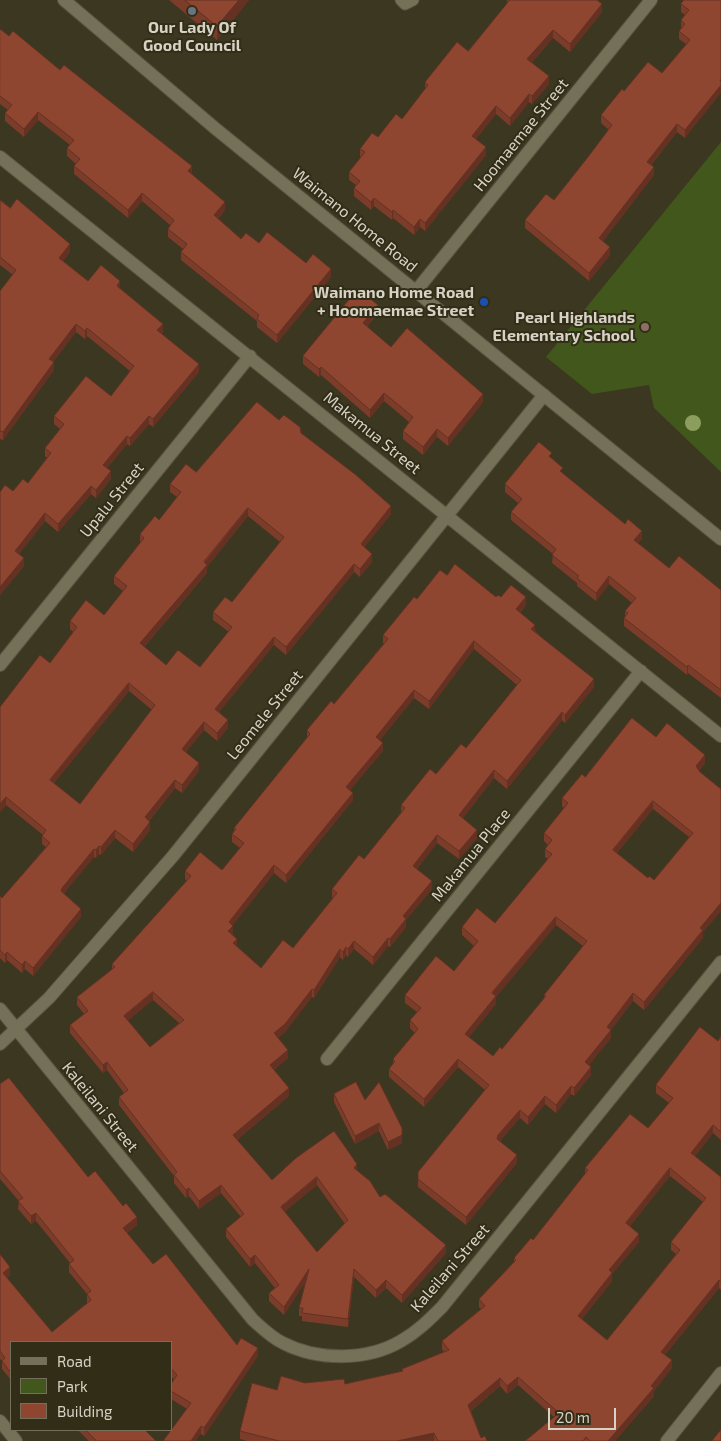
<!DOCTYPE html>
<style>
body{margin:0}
#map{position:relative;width:721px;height:1441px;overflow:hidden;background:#3c3721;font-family:"Exo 2",sans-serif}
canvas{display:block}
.legend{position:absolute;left:10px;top:1341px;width:162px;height:90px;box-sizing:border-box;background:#322d17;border:1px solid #746f5d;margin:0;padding:6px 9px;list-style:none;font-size:15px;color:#d6d3c6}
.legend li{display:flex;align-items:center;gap:10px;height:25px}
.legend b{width:25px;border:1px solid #746f5d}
.scale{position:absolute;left:548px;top:1408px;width:68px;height:22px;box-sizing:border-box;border:2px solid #d6d3c6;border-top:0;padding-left:6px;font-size:15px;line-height:18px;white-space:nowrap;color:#d6d3c6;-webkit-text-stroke:4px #322d17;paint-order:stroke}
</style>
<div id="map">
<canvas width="721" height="1441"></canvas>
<ul class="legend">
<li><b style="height:6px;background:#757058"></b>Road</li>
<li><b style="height:14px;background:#42571b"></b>Park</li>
<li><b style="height:14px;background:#8f4631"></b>Building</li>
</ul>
<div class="scale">20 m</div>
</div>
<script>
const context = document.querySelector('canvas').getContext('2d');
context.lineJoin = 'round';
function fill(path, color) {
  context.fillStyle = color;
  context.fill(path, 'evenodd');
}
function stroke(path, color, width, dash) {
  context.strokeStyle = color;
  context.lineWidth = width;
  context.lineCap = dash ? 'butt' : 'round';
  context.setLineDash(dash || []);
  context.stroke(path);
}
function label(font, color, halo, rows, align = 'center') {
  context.font = font + ' "Exo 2",sans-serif';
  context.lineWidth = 4;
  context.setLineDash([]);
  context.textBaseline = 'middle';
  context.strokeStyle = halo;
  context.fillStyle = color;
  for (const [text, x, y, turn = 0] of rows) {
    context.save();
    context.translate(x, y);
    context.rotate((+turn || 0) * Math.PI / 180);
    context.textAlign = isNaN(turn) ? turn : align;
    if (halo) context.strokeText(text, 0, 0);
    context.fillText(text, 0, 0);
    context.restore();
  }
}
fill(new Path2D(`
 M 721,142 L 721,472 L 654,408 L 649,385 L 592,394 L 546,357 Z`), '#42571b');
const service = new Path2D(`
 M 401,0 L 405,4 L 413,0`);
const minor = new Path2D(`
 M 0,157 L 721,736
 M 0,665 L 250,356
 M 0,1009 L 253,1320 C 262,1328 272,1338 283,1343 C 318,1361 367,1361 401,1341 C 417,1332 429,1320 442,1307 L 721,962
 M 0,1044 L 49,998 L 173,856 L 544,395
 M 327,1059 L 641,671
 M 0,1421 L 16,1441
 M 667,1441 L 721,1373`);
const tertiary = new Path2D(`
 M 416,291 L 651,0`);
const secondary = new Path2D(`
 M 64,0 L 216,129 L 721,539`);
stroke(service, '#595441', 13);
stroke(minor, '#595441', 14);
stroke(tertiary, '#595441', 14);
stroke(secondary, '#595441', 14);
stroke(service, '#757058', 11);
stroke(minor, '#757058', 12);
stroke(tertiary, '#757058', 12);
stroke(secondary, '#757058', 12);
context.fillStyle = '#8b9e5e';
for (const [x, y] of [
 [693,423]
]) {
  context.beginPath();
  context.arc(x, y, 8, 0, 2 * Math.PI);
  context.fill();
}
fill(new Path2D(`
 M 169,0 L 249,0 L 217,40 Z
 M 507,0 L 597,0 L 602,12 L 570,52 L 553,38 L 532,62 L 549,84 L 532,104 L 529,102 L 510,126 L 496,114 L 476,139 L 486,155 L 425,231 L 420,227 L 414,235 L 393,218 L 392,220 L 374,206 L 371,210 L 354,196 L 354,188 L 356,185 L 349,180 L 349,172 L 361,157 L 360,157 L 360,149 L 378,137 L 402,119 L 425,90 L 425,82 L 468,51 L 507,4 Z
 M 721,0 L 685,138 L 677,132 L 651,165 L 654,175 L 603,241 L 610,255 L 589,281 L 525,228 L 525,220 L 554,200 L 588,157 L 609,130 L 601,123 L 601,115 L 624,91 L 662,73 L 686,44 L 679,39 L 679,31 L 681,28 L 681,20 L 685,15 L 681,12 L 681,4 Z
 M 0,29 L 9,36 L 60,70 L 192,174 L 225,210 L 218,219 L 241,239 L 259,243 L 306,263 L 331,277 L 277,343 L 257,327 L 257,321 L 181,260 L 181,252 L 183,249 L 168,237 L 168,229 L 170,225 L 142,201 L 128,218 L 74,174 L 74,166 L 76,164 L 67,156 L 67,148 L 70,145 L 38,120 L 24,137 L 5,121 L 5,113 L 8,110 L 0,104 Z
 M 0,200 L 70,252 L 63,261 L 88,281 L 120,289 L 163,332 L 161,334 L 199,372 L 153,427 L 149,424 L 130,446 L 127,444 L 107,468 L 111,479 L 96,498 L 91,494 L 58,532 L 45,521 L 19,554 L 24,566 L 0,595 L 13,491 L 28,483 L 47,458 L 45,456 L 45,448 L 60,429 L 54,424 L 54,416 L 111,396 L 130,371 L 87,336 L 85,339 L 76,332 L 53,362 L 54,370 L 3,440 L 0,439 L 0,291 L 13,275 L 0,265 Z
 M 378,313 L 367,327 L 391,347 L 483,402 L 448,446 L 437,437 L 423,455 L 403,439 L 403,431 L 409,422 L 384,401 L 370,418 L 321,375 L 319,377 L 303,364 L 303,356 Z
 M 279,420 L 301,433 L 391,514 L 364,547 L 372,562 L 360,577 L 354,572 L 286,655 L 274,645 L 219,712 L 228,728 L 217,741 L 204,730 L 186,752 L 199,771 L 182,793 L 175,788 L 149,821 L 150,830 L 133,852 L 115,838 L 101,855 L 99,854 L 96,858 L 94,857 L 64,893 L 81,917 L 33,976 L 25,969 L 22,973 L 7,960 L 5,963 L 0,958 L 0,896 L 2,898 L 46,847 L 42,844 L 42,836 L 43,835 L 6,805 L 0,812 L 0,707 L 50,663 L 73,632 L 70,629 L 70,621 L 104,615 L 123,591 L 114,584 L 114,576 L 140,543 L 140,534 L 159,520 L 177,497 L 170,492 L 170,484 L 196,472 ZM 248,516 L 280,542 L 232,602 L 213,612 L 213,620 L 229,632 L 200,667 L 166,665 L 144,647 L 207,573 L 207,567 ZM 129,691 L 152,710 L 80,804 L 54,783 Z
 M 552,459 L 563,474 L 642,539 L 638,543 L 669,568 L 721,590 L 721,698 L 688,673 L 687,675 L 624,626 L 624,618 L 625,616 L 625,611 L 632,603 L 609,584 L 596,601 L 577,586 L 577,583 L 552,563 L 553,554 L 511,520 L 511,512 L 518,503 L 505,492 L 505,484 Z
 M 447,575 L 496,597 L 501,597 L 526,605 L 520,613 L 535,631 L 594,687 L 565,723 L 562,720 L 507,789 L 494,778 L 463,818 L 477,838 L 459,859 L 437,843 L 417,869 L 432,889 L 406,920 L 406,927 L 390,947 L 388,946 L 373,965 L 354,949 L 348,957 L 346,955 L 343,960 L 340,957 L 314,998 L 312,997 L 285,1032 L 278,1038 L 288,1058 L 274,1070 L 289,1096 L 237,1140 L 272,1180 L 357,1171 L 380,1197 L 446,1253 L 402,1303 L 386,1288 L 376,1298 L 354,1277 L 348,1327 L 302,1321 L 302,1316 L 299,1316 L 299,1308 L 305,1282 L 284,1315 L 269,1301 L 269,1293 L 275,1288 L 255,1263 L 250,1267 L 226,1237 L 226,1229 L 241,1217 L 221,1193 L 199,1209 L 189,1196 L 186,1198 L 174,1183 L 174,1176 L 119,1105 L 119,1097 L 124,1093 L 107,1070 L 103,1073 L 70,1033 L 70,1025 L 84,1014 L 77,1005 L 77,997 L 112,969 L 112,964 L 187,881 L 185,879 L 185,871 L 222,870 L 240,848 L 232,842 L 232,834 L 234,831 L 234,828 L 307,738 L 307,730 L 334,704 L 384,643 L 383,643 L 383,635 L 417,599 ZM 474,649 L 517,685 L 466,748 L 401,805 L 401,813 L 364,859 L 332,889 L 332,897 L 333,898 L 293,948 L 261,968 L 237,946 L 232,935 L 233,934 L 232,926 L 274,873 L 286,883 L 353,800 L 350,790 L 383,751 L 380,740 L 414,698 L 429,709 ZM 153,1000 L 179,1023 L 150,1047 L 128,1020 ZM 317,1185 L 345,1224 L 317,1252 L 284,1212 Z
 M 656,737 L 705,763 L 699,771 L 721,789 L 721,911 L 703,932 L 703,938 L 644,1010 L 633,1001 L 611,1030 L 611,1038 L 589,1065 L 591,1075 L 574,1096 L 571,1094 L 556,1113 L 545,1104 L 528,1125 L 520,1118 L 500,1141 L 517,1163 L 466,1225 L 418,1187 L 418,1172 L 485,1090 L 458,1067 L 424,1107 L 389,1077 L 389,1069 L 393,1065 L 393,1059 L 415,1033 L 410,1028 L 410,1020 L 417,1012 L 405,1003 L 405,995 L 454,971 L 474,946 L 462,935 L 462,927 L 495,923 L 548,859 L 545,857 L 545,849 L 548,845 L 544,841 L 544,833 L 564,808 L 562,806 L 562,798 L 585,777 ZM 653,809 L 689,837 L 654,880 L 648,878 L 617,853 ZM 556,925 L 583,946 L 544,995 L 544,998 L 502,1049 L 493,1056 L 469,1037 L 496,1004 L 496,997 Z
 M 721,1036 L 721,1140 L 713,1133 L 695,1156 L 721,1177 L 721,1290 L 719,1288 L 665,1355 L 672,1368 L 654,1391 L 654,1396 L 615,1441 L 525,1441 L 554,1417 L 518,1385 L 507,1394 L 500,1386 L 471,1411 L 481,1438 L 487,1441 L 247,1441 L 240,1439 L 240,1431 L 277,1390 L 305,1383 L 345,1384 L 402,1372 L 402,1369 L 444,1352 L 442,1349 L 442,1341 L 481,1309 L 479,1307 L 479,1299 L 514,1262 L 514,1258 L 533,1240 L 585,1174 L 585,1168 L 648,1128 L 669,1103 L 656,1093 L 656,1085 L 718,1041 ZM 670,1176 L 703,1202 L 671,1242 L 671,1250 L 676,1254 L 607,1340 L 582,1319 L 612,1281 L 612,1274 L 639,1242 L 630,1226 Z
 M 0,1084 L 88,1177 L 137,1225 L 127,1233 L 153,1264 L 237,1345 L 258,1356 L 204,1436 L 201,1434 L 187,1409 L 171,1399 L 171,1384 L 174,1380 L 171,1376 L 171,1342 L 11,1342 L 11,1380 L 2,1369 L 2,1361 L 0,1359 L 0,1254 L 10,1275 L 7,1278 L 52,1332 L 87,1303 L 87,1294 L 69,1272 L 69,1264 L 70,1263 L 36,1221 L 31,1224 L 18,1209 L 19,1201 L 0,1179 Z
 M 334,1094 L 365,1100 L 402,1143 L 388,1150 L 379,1131 L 355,1144 L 334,1102 Z
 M 78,1430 L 145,1430 L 156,1441 L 89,1441 Z`), '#7b3c2a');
fill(new Path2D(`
 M 239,0 L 249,0 L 217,40 L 217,26 Z
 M 602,4 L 602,12 L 570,52 L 570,44 Z
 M 553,30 L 553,38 L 527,67 L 527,59 Z
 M 549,76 L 549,84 L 532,104 L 532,96 Z
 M 721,79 L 721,93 L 685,138 L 685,130 Z
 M 529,94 L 529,102 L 510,126 L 510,118 Z
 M 496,106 L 496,114 L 472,144 L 472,136 Z
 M 38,112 L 38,120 L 24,137 L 24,129 Z
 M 677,124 L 677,132 L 647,169 L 647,162 Z
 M 486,147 L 486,155 L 425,231 L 425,223 Z
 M 192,166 L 192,174 L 188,171 Z
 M 654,167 L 654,175 L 599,246 L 599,238 Z
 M 142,193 L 142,201 L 128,218 L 128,210 Z
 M 374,198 L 374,206 L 371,210 L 371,202 Z
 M 225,202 L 225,210 L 214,223 L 214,215 Z
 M 393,210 L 393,218 L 392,220 L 392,212 Z
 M 420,219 L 420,227 L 414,235 L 414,227 Z
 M 70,244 L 70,252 L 59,266 L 59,258 Z
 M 610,247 L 610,255 L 589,281 L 589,273 Z
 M 331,269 L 331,277 L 277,343 L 277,335 Z
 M 120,281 L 120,289 L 117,286 Z
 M 378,305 L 378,313 L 363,331 L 363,323 Z
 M 76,324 L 76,332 L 49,367 L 49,359 Z
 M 163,324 L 163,332 L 157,338 L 157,330 Z
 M 87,328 L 87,336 L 85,339 L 85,331 Z
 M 54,362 L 54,370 L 3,440 L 3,432 Z
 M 199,364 L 199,372 L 153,427 L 153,419 Z
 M 321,367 L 321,375 L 319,377 L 319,369 Z
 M 384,393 L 384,401 L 370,418 L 370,410 Z
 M 483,394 L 483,402 L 448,446 L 448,438 Z
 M 149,416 L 149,424 L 130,446 L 130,438 Z
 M 437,429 L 437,437 L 423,455 L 423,447 Z
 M 127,436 L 127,444 L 103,473 L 103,465 Z
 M 111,471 L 111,479 L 96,498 L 96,490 Z
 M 91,486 L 91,494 L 58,532 L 58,524 Z
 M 391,506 L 391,514 L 361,552 L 361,544 Z
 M 248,508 L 248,516 L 207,567 L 207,573 L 140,651 L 140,643 Z
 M 45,513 L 45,521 L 15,559 L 15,551 Z
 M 642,531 L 642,539 L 634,548 L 634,540 Z
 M 372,554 L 372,562 L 360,577 L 360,569 Z
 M 24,558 L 24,566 L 0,595 L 0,587 Z
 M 354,564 L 354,572 L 286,655 L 286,647 Z
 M 609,576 L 609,584 L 596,601 L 596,593 Z
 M 526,597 L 526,605 L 516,617 L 516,609 Z
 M 535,625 L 535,633 L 531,629 Z
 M 274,637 L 274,645 L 215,717 L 215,709 Z
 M 474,641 L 474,649 L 429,709 L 429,701 Z
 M 688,665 L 688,673 L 687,675 L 687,667 Z
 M 594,679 L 594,687 L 565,723 L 565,715 Z
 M 129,683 L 129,691 L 50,788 L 50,780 Z
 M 414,690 L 414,698 L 376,745 L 376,737 Z
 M 562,712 L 562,720 L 507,789 L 507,781 Z
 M 228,720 L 228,728 L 217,741 L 217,733 Z
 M 204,722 L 204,730 L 182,757 L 182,749 Z
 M 383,743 L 383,751 L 346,795 L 346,787 Z
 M 705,755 L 705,763 L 696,774 L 696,766 Z
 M 199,763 L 199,771 L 182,793 L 182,785 Z
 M 494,770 L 494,778 L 459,823 L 459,815 Z
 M 175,780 L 175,788 L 145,825 L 145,817 Z
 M 353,793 L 353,800 L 286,883 L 286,875 Z
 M 6,797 L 6,805 L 0,812 L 0,804 Z
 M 653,801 L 653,809 L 613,858 L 613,850 Z
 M 150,822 L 150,830 L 133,852 L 133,844 Z
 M 115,830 L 115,838 L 101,855 L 101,847 Z
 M 477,830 L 477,838 L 459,859 L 459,851 Z
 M 437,835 L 437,843 L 413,874 L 413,866 Z
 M 99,846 L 99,854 L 96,858 L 96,850 Z
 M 94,849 L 94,857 L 62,896 L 61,891 L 62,888 Z
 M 274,865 L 274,873 L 229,930 L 229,922 Z
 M 432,881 L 432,889 L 406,920 L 406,927 L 390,947 L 390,939 L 403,916 Z
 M 721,903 L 721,911 L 703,932 L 703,938 L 644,1010 L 644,1002 L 700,928 Z
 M 81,909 L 81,917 L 33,976 L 33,968 Z
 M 556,917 L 556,925 L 496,997 L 496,1004 L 465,1042 L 465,1034 L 492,993 Z
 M 233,926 L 233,934 L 228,939 L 228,931 Z
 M 388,938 L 388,946 L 373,965 L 373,957 Z
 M 237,939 L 237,947 L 233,943 Z
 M 354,941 L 354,949 L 348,957 L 348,949 Z
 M 346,947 L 346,955 L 343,960 L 343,952 Z
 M 340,949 L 340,957 L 314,998 L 314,990 Z
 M 7,952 L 7,960 L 5,963 L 5,955 Z
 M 25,961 L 25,969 L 22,973 L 22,965 Z
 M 312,989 L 312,997 L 285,1032 L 274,1041 L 274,1033 Z
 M 153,992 L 153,1000 L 124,1024 L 124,1016 Z
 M 633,993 L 633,1001 L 611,1030 L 611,1038 L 585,1070 L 585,1062 L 607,1027 Z
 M 288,1050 L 288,1058 L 270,1073 L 270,1065 Z
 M 458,1059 L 458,1067 L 424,1107 L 424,1099 Z
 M 107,1062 L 107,1070 L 103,1073 L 103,1065 Z
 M 591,1067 L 591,1075 L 574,1096 L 574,1088 Z
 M 571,1086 L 571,1094 L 556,1113 L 556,1105 Z
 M 289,1088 L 289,1096 L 233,1143 L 233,1135 Z
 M 545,1096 L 545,1104 L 528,1125 L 528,1117 Z
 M 520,1110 L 520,1118 L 498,1143 L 497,1139 L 498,1135 Z
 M 379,1123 L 379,1131 L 355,1144 L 355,1136 Z
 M 713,1125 L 713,1133 L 691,1161 L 691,1153 Z
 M 402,1135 L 402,1143 L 388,1150 L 388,1142 Z
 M 517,1155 L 517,1163 L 466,1225 L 466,1217 Z
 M 357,1164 L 357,1172 L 354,1168 Z
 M 670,1168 L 670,1176 L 626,1231 L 626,1223 Z
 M 317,1177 L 317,1185 L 281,1215 L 281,1207 Z
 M 221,1185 L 221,1193 L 199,1209 L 199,1201 Z
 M 189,1188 L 189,1196 L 186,1198 L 186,1190 Z
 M 36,1213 L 36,1221 L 31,1224 L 31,1216 Z
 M 137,1217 L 137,1225 L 123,1236 L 123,1228 Z
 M 639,1234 L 639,1242 L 612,1274 L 612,1281 L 578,1324 L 578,1316 L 609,1270 Z
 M 446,1245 L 446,1253 L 402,1303 L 402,1295 Z
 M 255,1255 L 255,1263 L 250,1267 L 250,1259 Z
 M 10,1267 L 10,1275 L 3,1281 L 3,1273 Z
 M 309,1269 L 309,1277 L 284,1315 L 284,1307 Z
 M 354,1269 L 354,1277 L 348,1327 L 348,1319 Z
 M 386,1280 L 386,1288 L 376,1298 L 376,1290 Z
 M 719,1280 L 719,1288 L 661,1360 L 661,1352 Z
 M 258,1348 L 258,1356 L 204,1436 L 204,1428 Z
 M 672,1360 L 672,1368 L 654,1391 L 654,1396 L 615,1441 L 608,1441 Z
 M 518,1377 L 518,1385 L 507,1394 L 507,1386 Z
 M 500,1378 L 500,1386 L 468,1413 L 468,1405 Z
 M 201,1426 L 201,1434 L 196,1441 L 191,1441 Z
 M 434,1433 L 434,1441 L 397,1441 Z`), '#643122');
const building = new Path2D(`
 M 185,0 L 239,0 L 217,26 Z
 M 510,0 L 597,0 L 602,4 L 570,44 L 553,30 L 527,59 L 549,76 L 532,96 L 529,94 L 510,118 L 496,106 L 472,136 L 486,147 L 425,223 L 420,219 L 414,227 L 393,210 L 392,212 L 374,198 L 371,202 L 354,188 L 360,181 L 349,172 L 365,152 L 360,149 L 372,133 L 378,137 L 396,114 L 402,119 L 428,85 L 425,82 L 457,42 L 468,51 Z
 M 684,0 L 721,0 L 721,79 L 720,81 L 721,82 L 721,85 L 685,130 L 677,124 L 647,162 L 654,167 L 599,238 L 610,247 L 589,273 L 525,220 L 546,194 L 554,200 L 588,157 L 612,125 L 601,115 L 622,89 L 624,91 L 648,62 L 662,73 L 690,40 L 679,31 L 685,24 L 681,20 L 689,10 L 681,4 Z
 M 0,29 L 9,36 L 13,31 L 60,70 L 64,65 L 192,166 L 188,171 L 225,202 L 214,215 L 241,239 L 246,233 L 259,243 L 267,232 L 306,263 L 313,254 L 331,269 L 277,335 L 257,319 L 259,315 L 181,252 L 187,244 L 168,229 L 174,220 L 142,193 L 128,210 L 74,166 L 80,159 L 67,148 L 74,140 L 38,112 L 24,129 L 5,113 L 12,105 L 0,96 Z
 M 17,199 L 70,244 L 59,258 L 88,281 L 101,265 L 120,281 L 117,286 L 163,324 L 157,330 L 199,364 L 153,419 L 149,416 L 130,438 L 127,436 L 103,465 L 111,471 L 96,490 L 91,486 L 58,524 L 45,513 L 15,551 L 24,558 L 0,587 L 0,492 L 5,485 L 13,491 L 23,479 L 28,483 L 51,453 L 45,448 L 64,424 L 54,416 L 86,376 L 111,396 L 134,366 L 87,328 L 85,331 L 76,324 L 49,359 L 54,362 L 3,432 L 0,431 L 0,291 L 16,270 L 0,257 L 0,200 L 10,208 Z
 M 358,289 L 378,305 L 363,323 L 391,347 L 407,328 L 483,394 L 448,438 L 437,429 L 423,447 L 403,431 L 413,417 L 384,393 L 370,410 L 321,367 L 319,369 L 303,356 Z
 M 257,402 L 279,420 L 284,415 L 300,427 L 301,433 L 356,475 L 391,506 L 361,544 L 372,554 L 360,569 L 354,564 L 286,647 L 274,637 L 215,709 L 228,720 L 217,733 L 204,722 L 182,749 L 199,763 L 182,785 L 175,780 L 145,817 L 150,822 L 133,844 L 115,830 L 101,847 L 99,846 L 96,850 L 94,849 L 62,888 L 61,891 L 81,909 L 33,968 L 25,961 L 22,965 L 7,952 L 5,955 L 0,950 L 0,896 L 2,898 L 50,843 L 42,836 L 46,830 L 6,797 L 0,804 L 0,707 L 40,655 L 50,663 L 77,627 L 70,621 L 86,600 L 104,615 L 127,586 L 114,576 L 144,538 L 140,534 L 155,516 L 159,520 L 181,492 L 170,484 L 186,464 L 196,472 ZM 248,508 L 284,537 L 232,602 L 225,597 L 213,612 L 232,627 L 200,667 L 178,650 L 166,665 L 140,643 L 207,565 L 204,562 ZM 129,683 L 155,705 L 80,804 L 50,780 Z
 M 539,442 L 552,453 L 549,456 L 563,468 L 560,471 L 625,524 L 628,519 L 642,531 L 634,540 L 669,568 L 679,556 L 721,590 L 721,690 L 688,665 L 687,667 L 624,618 L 628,613 L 625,611 L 636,598 L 609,576 L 596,593 L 577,578 L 579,576 L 552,555 L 556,549 L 511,512 L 522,499 L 505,484 Z
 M 455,564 L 496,597 L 498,595 L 501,597 L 511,585 L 526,597 L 516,609 L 535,625 L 531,629 L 594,679 L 565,715 L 562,712 L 507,781 L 494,770 L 459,815 L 477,830 L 459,851 L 437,835 L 413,866 L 432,881 L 403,916 L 406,919 L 390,939 L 388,938 L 373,957 L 354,941 L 348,949 L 346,947 L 343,952 L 340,949 L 314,990 L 312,989 L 285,1024 L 274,1033 L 288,1050 L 270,1065 L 289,1088 L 233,1135 L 272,1180 L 296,1158 L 334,1131 L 357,1164 L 354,1168 L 370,1181 L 380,1197 L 385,1194 L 446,1245 L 402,1295 L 386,1280 L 376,1290 L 354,1269 L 348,1319 L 302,1313 L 303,1308 L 299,1308 L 309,1269 L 284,1307 L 269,1293 L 279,1285 L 255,1255 L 250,1259 L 226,1229 L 244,1214 L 221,1185 L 199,1201 L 189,1188 L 186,1190 L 174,1175 L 177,1172 L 119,1097 L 128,1090 L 107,1062 L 103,1065 L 70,1025 L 88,1011 L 77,997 L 115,967 L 112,964 L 191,876 L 185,871 L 200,852 L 222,870 L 244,843 L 232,834 L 236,829 L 234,828 L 310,734 L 307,730 L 331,701 L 334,704 L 388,639 L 383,635 L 414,597 L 417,599 L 440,570 L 447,575 ZM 474,641 L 521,680 L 466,748 L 461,744 L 436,774 L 430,769 L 401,805 L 405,808 L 364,859 L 359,855 L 332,889 L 337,893 L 293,948 L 283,940 L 261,968 L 233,943 L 237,939 L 228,931 L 233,926 L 229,922 L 274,865 L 286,875 L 353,793 L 346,787 L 383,743 L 376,737 L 414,690 L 429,701 ZM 153,992 L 184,1020 L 150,1047 L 124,1016 ZM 317,1177 L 348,1220 L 317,1252 L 281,1207 Z
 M 632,718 L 656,737 L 667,723 L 705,755 L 696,766 L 700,772 L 721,789 L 721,903 L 700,928 L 703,930 L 644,1002 L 633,993 L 607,1027 L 611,1030 L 585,1062 L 591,1067 L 574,1088 L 571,1086 L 556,1105 L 545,1096 L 528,1117 L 520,1110 L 498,1135 L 497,1139 L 517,1155 L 466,1217 L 418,1179 L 418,1172 L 489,1085 L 458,1059 L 424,1099 L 389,1069 L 395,1061 L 393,1059 L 418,1029 L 410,1020 L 421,1008 L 405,995 L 436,956 L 454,971 L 478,941 L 462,927 L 477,908 L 495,923 L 552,854 L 545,849 L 552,840 L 544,833 L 568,803 L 562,798 L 582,774 L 585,777 ZM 653,801 L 693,833 L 654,880 L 649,876 L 648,878 L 613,850 ZM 556,917 L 587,941 L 544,995 L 546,996 L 502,1049 L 500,1047 L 493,1056 L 465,1034 L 496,996 L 492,993 Z
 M 700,1027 L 718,1041 L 721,1036 L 721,1132 L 713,1125 L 691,1153 L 721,1177 L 721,1282 L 719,1280 L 661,1352 L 672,1360 L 651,1386 L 654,1388 L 608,1441 L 590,1441 L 586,1437 L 583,1441 L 525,1441 L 559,1413 L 518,1377 L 507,1386 L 500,1378 L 468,1405 L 481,1438 L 485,1436 L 487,1441 L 438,1441 L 434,1433 L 397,1441 L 279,1441 L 240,1431 L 252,1383 L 277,1390 L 281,1376 L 305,1383 L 344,1379 L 345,1384 L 403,1371 L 402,1369 L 449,1350 L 442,1341 L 485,1306 L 479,1299 L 516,1260 L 514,1258 L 531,1238 L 533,1240 L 588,1170 L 585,1168 L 630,1114 L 648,1128 L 673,1098 L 656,1085 ZM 670,1168 L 706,1198 L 671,1242 L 680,1250 L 607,1340 L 578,1316 L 612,1273 L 609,1270 L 639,1234 L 626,1223 Z
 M 9,1078 L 88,1177 L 95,1171 L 123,1206 L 126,1203 L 137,1217 L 123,1228 L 153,1264 L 166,1254 L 237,1345 L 241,1338 L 258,1348 L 204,1428 L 201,1426 L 191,1441 L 163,1441 L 191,1403 L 171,1391 L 171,1384 L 177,1375 L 171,1368 L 171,1342 L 11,1342 L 11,1373 L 2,1361 L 5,1358 L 0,1351 L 0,1254 L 10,1267 L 3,1273 L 52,1332 L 91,1300 L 87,1294 L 91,1291 L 69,1264 L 74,1260 L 36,1213 L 31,1216 L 18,1201 L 23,1198 L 0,1171 L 0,1084 Z
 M 356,1082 L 365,1100 L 379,1082 L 402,1128 L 402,1135 L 388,1142 L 379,1123 L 355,1136 L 334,1094 Z
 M 86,1430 L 145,1430 L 156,1441 L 97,1441 Z
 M 721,1430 L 721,1441 L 712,1441 Z`);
fill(building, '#8f4631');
stroke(building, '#643122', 1);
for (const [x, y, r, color] of [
 [192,11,5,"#6b7280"],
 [484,302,5,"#1a4fb4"],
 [645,327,5,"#8d6e63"]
]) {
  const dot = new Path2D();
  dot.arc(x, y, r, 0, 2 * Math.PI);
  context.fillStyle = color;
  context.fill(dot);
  stroke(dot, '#322d17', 2);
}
label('bold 16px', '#d6d3c6', '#322d17', [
 ["Our Lady Of",192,28,"center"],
 ["Good Council",192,46,"center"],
 ["Waimano Home Road",474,293],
 ["+ Hoomaemae Street",474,311],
 ["Pearl Highlands",635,318],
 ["Elementary School",635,336]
], 'right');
label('16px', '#d6d3c6', '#322d17', [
 ["Hoomaemae Street",521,135,-51],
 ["Waimano Home Road",355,220,39],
 ["Makamua Street",372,433,39],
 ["Upalu Street",112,500,-51],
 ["Leomele Street",265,715,-51],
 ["Makamua Place",471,855,-51],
 ["Kaleilani Street",100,1107,51],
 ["Kaleilani Street",450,1268,-49]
]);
</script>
